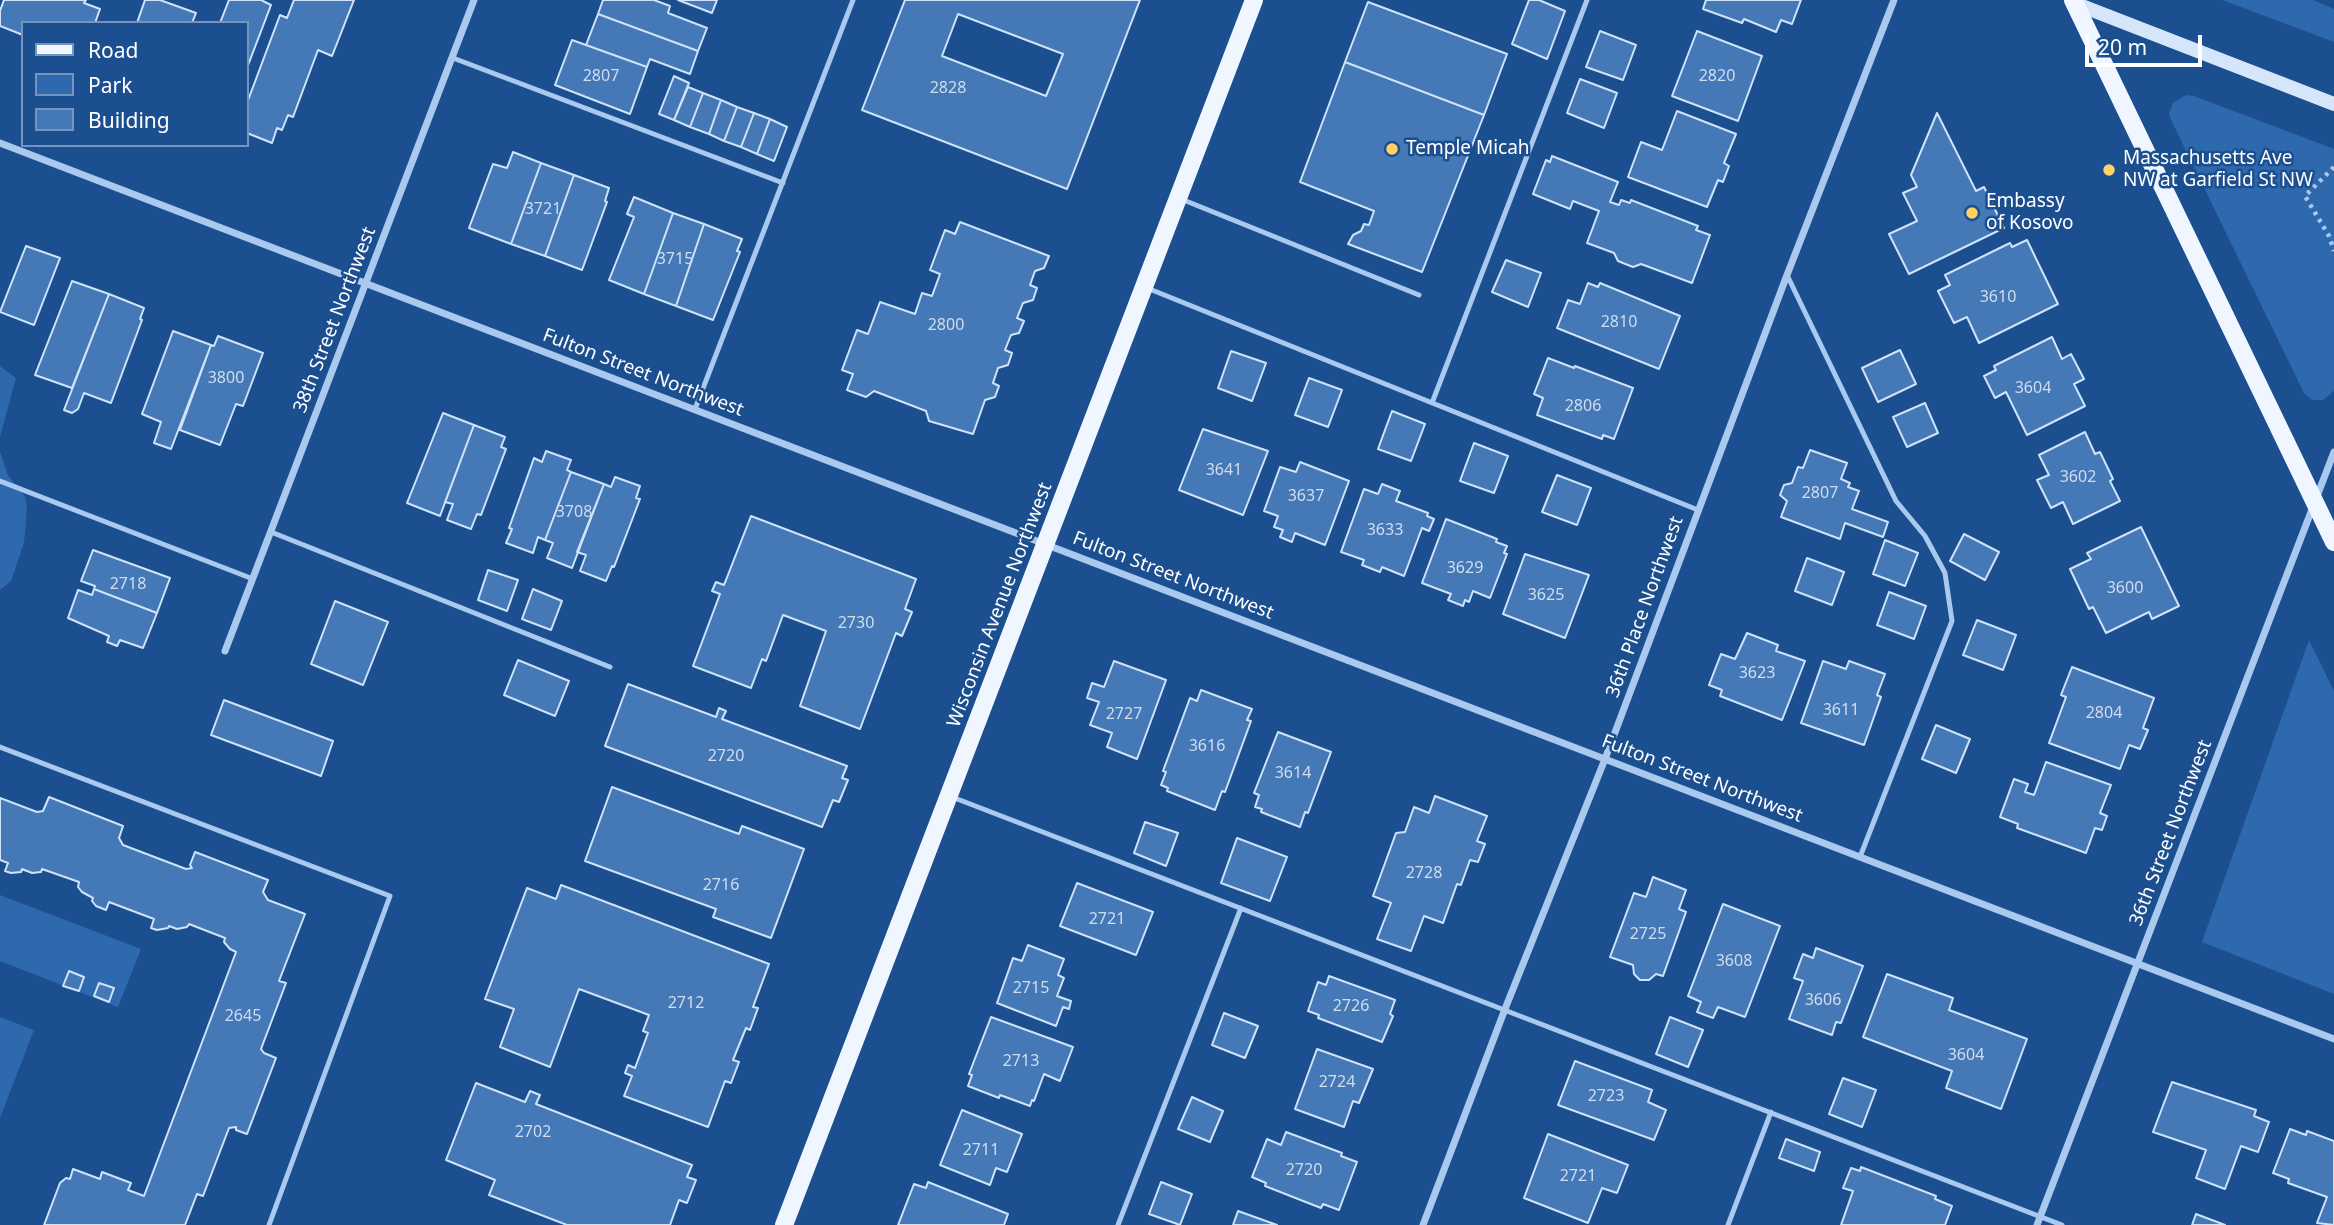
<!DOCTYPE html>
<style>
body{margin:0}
#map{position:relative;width:2334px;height:1225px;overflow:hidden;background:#1b4f8f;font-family:"Noto Sans",sans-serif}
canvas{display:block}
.legend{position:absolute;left:21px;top:21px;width:228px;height:126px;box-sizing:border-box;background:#1b4f8f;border:2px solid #7695bc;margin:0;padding:9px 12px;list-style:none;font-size:21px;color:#fff}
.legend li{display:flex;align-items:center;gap:14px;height:35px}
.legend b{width:35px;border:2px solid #7695bc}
.scale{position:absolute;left:2085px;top:35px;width:117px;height:32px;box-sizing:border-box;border:4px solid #fff;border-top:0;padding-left:9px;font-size:21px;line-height:24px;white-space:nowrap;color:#fff;-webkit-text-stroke:5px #1b4f8f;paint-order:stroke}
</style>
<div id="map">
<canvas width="2334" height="1225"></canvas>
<ul class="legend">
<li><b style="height:9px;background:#f0f6ff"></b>Road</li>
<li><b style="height:19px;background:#2e69ad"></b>Park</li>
<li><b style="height:19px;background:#4478b7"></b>Building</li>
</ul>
<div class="scale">20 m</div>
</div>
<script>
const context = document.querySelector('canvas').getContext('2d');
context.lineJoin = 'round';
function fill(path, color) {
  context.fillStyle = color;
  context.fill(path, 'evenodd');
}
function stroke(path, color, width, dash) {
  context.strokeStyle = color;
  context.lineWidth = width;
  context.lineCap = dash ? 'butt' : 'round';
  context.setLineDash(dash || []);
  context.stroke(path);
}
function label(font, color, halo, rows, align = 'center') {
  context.font = font + ' "Noto Sans",sans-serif';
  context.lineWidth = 5;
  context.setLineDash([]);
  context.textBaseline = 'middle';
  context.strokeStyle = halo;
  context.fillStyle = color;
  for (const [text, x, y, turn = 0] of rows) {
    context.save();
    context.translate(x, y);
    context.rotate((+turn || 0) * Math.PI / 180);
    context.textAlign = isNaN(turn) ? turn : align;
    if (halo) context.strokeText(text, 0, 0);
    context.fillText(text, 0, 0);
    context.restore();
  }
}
fill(new Path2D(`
 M 2222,0 L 2313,0 L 2334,9 L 2334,42 Z
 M 2186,95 L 2194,96 L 2334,149 L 2334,391 L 2323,400 L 2312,400 L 2304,393 L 2172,122 L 2169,114 L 2173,103 Z
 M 0,366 L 16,378 L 0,437 Z
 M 0,452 L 8,475 L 25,497 L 27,509 L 24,543 L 11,581 L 0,590 Z
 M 2309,640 L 2334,691 L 2334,994 L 2202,942 Z
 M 0,895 L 141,949 L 118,1007 L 0,961 Z
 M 0,1017 L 34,1030 L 0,1118 Z`), '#2e69ad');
const building = new Path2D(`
 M 4,0 L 86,0 L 84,3 L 100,9 L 95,23 L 23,23 L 23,35 L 0,26 L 0,11 Z
 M 145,0 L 160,0 L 196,13 L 192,23 L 137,23 Z
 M 229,0 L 261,0 L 271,5 L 247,68 L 247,23 L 220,23 Z
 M 294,0 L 354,0 L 332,56 L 318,50 L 293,117 L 288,115 L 282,130 L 277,128 L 272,143 L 247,133 L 247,103 L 280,15 L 287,18 Z
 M 603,0 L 654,0 L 670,6 L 668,13 L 707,28 L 698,51 L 598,14 Z
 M 678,0 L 717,0 L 712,13 Z
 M 905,0 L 1140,0 L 1067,189 L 862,110 ZM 958,14 L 1063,54 L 1046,96 L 942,56 Z
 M 1529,0 L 1539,0 L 1565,11 L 1547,59 L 1512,44 Z
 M 1706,0 L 1801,0 L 1792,24 L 1781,20 L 1776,32 L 1744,19 L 1742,23 L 1703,9 Z
 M 1368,2 L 1507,54 L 1484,115 L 1345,62 Z
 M 598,14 L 698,51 L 690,74 L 650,59 L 647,67 L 586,45 Z
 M 1600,31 L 1636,45 L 1623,80 L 1586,67 Z
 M 1697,31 L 1762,56 L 1738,121 L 1672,96 Z
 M 572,40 L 647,67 L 630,114 L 555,85 Z
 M 1345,62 L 1484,115 L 1422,272 L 1348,244 L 1353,235 L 1361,231 L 1364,224 L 1369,225 L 1374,211 L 1300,182 Z
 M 674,76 L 689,83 L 674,120 L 659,114 Z
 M 1580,79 L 1617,93 L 1604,128 L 1567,113 Z
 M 688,87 L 703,93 L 690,127 L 674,120 Z
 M 703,93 L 721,100 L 709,134 L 690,127 Z
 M 721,100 L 737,107 L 724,141 L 709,134 Z
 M 737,107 L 754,113 L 741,147 L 724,141 Z
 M 1677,111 L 1736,134 L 1724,163 L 1729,166 L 1723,182 L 1718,180 L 1707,207 L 1628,177 L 1641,142 L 1662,150 Z
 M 754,113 L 770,119 L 757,154 L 741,147 Z
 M 1937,113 L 1976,191 L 1984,187 L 2004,228 L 1909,274 L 1889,234 L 1917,221 L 1903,193 L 1917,187 L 1911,175 Z
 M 770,119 L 787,127 L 774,161 L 757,154 Z
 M 513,152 L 541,163 L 511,244 L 469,228 L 493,164 L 507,168 Z
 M 1552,156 L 1618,182 L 1610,202 L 1619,205 L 1621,200 L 1630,203 L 1631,200 L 1698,226 L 1696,230 L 1710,235 L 1692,283 L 1641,264 L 1633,267 L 1618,261 L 1614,253 L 1587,243 L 1599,211 L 1573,201 L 1570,209 L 1533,194 L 1546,160 L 1550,162 Z
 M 541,163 L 574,175 L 545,256 L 511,244 Z
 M 574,175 L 609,188 L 605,201 L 607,202 L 582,270 L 545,256 Z
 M 634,197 L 673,213 L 644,294 L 609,280 L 634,217 L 627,214 Z
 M 673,213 L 704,224 L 676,306 L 644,294 Z
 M 960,222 L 1049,256 L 1044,268 L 1035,271 L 1030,285 L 1037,288 L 1033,300 L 1023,303 L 1017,318 L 1024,321 L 1019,333 L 1011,335 L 1005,350 L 1012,353 L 1008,365 L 998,368 L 993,383 L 999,386 L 995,397 L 985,400 L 973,434 L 929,421 L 926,411 L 874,391 L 866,397 L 847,390 L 853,374 L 842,370 L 857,330 L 868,334 L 880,302 L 915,314 L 922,293 L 932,296 L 940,274 L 930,270 L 945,230 L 955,234 Z
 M 704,224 L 742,239 L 737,251 L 740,252 L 713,320 L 676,306 Z
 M 2027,240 L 2058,304 L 1979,343 L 1967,317 L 1954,323 L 1938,291 L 1950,285 L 1945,275 L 2010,243 L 2012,247 Z
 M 26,246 L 60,258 L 34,325 L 0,312 Z
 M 1506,260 L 1541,273 L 1528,307 L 1492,292 Z
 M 72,281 L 109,294 L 72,388 L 35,375 Z
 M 1588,283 L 1598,287 L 1600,283 L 1680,316 L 1659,369 L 1557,328 L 1568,300 L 1580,304 Z
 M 109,294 L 144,308 L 140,319 L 142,320 L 111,403 L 84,393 L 78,409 L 72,413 L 64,410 Z
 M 173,331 L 211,345 L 171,449 L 154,443 L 161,422 L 142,414 Z
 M 218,336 L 263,353 L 243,406 L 236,404 L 220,445 L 180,430 L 211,345 L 214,346 Z
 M 2052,337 L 2062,359 L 2071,354 L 2084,379 L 2074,384 L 2085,406 L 2027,435 L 2006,392 L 1995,398 L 1984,376 L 1996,370 L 1994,366 Z
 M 1900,350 L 1916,384 L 1878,402 L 1862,368 Z
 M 1231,351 L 1266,363 L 1252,401 L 1218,388 Z
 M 1548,358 L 1574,368 L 1575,366 L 1633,388 L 1614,439 L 1603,435 L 1602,439 L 1537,415 L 1543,398 L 1534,394 Z
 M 1309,378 L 1342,390 L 1328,427 L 1295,415 Z
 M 1925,403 L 1938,433 L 1907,447 L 1893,417 Z
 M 1392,411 L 1425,424 L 1411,461 L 1378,449 Z
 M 443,413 L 474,425 L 440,516 L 407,503 Z
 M 474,425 L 505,437 L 501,447 L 506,449 L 481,515 L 477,514 L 471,529 L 447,520 L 453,504 L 445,502 Z
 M 1203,429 L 1268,451 L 1243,515 L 1179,490 Z
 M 2085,432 L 2095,454 L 2100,452 L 2113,479 L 2110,481 L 2120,501 L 2073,524 L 2063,502 L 2051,508 L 2037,480 L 2049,475 L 2039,455 Z
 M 1474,443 L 1508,456 L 1494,493 L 1460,481 Z
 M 1810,450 L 1847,463 L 1841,479 L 1850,483 L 1848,487 L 1859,491 L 1852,509 L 1888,522 L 1883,537 L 1845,523 L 1840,539 L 1781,517 L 1787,501 L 1780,495 L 1784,485 L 1792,483 L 1798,467 L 1803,468 Z
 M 546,451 L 571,460 L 567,470 L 571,472 L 545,540 L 538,537 L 533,553 L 506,543 L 512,529 L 509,528 L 534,458 L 542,462 Z
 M 1300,462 L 1349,481 L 1325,545 L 1295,533 L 1292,542 L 1280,537 L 1283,530 L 1274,527 L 1278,516 L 1264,511 L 1280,467 L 1296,472 Z
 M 571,472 L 604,484 L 572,568 L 547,558 L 553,543 L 545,540 Z
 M 1557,475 L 1591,488 L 1577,525 L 1542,512 Z
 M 615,477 L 640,486 L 636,498 L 640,499 L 614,567 L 612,566 L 606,581 L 580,571 L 586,555 L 577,552 L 604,484 L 611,487 Z
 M 1382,484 L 1400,491 L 1396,501 L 1428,513 L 1427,516 L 1434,519 L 1429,531 L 1422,528 L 1404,576 L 1382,567 L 1380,572 L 1362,565 L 1364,560 L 1341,552 L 1364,489 L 1378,494 Z
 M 751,516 L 916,579 L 905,609 L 912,612 L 902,636 L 896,633 L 860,729 L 800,706 L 826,631 L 783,615 L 766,661 L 762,659 L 751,688 L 693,666 L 720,594 L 712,591 L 716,582 L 724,585 Z
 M 1446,519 L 1497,539 L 1496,542 L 1507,546 L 1504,553 L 1507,554 L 1490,598 L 1473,591 L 1469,602 L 1465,600 L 1463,606 L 1448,600 L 1451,594 L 1422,583 Z
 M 2141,527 L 2179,606 L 2152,619 L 2149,612 L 2106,633 L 2093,607 L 2089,609 L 2070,569 L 2091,559 L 2087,553 Z
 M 1964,534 L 1999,552 L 1985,580 L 1950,561 Z
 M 1885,540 L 1918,553 L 1905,586 L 1873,574 Z
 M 93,550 L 170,578 L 157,613 L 94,589 L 95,586 L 81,581 Z
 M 1525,554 L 1589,575 L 1565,638 L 1503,614 Z
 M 1807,558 L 1844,572 L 1832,605 L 1795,591 Z
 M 488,570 L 518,580 L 507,611 L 478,600 Z
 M 94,589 L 157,613 L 143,648 L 120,640 L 117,646 L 107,642 L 109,636 L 68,618 L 78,590 L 92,595 Z
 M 533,589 L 562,601 L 551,630 L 522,619 Z
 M 1889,592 L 1926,606 L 1914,639 L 1877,625 Z
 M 335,601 L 388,622 L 363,685 L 311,664 Z
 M 1977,620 L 2016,635 L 2003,670 L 1963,655 Z
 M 1747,633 L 1778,645 L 1776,651 L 1805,661 L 1782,720 L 1720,696 L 1722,690 L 1709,685 L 1721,654 L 1735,659 Z
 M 518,660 L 569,681 L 555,716 L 504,695 Z
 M 1114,661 L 1166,680 L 1137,759 L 1107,747 L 1112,733 L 1090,725 L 1099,702 L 1087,698 L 1092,683 L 1104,687 Z
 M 1823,661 L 1846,669 L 1849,661 L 1885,674 L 1877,695 L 1881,697 L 1864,745 L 1801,723 Z
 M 2072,667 L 2154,698 L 2143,728 L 2148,730 L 2140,749 L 2129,745 L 2120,769 L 2049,743 L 2066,697 L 2061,695 Z
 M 628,684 L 716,717 L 719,708 L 726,711 L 722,719 L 847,766 L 842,778 L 848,780 L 839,802 L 833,800 L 822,827 L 605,746 Z
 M 1201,690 L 1252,709 L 1247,720 L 1251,721 L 1225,792 L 1222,791 L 1215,810 L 1167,791 L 1168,788 L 1161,785 L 1166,772 L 1163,771 L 1190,698 L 1197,701 Z
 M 224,700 L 333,741 L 321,776 L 211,735 Z
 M 1936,725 L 1970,739 L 1956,773 L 1922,759 Z
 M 1278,732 L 1331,752 L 1308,813 L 1305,812 L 1300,827 L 1261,812 L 1262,809 L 1255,807 L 1259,795 L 1254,793 Z
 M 2046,762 L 2111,785 L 2100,813 L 2107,816 L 2102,830 L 2095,828 L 2086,853 L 2017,828 L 2018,824 L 2000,817 L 2014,779 L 2028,784 L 2025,792 L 2034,795 Z
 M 612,787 L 739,834 L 742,826 L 804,849 L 771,938 L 713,917 L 716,909 L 585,861 Z
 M 1435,796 L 1487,816 L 1477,841 L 1485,844 L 1478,862 L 1470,860 L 1461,885 L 1457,884 L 1443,923 L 1424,916 L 1411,951 L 1377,939 L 1391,903 L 1373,896 L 1396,833 L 1405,832 L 1414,807 L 1429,813 Z
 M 49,797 L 123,826 L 119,838 L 123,845 L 186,869 L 192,868 L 190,865 L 195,852 L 268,880 L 263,892 L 268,900 L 305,914 L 279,981 L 286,983 L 261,1049 L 264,1053 L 276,1058 L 247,1134 L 236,1130 L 236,1127 L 229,1128 L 203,1196 L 197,1194 L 185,1225 L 44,1225 L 60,1183 L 66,1178 L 70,1179 L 73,1169 L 100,1179 L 102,1172 L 131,1183 L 128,1190 L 144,1196 L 236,952 L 230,949 L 224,942 L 225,938 L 189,924 L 187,927 L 177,929 L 169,926 L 168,928 L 157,930 L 151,928 L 154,919 L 109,902 L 106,910 L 96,906 L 92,901 L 93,898 L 82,892 L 78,887 L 79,882 L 42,869 L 41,872 L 32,873 L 22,869 L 21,872 L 11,873 L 5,871 L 8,863 L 0,860 L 0,798 L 37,812 L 43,811 Z
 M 1145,822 L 1178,833 L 1166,866 L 1134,853 Z
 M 1237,838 L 1287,857 L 1270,901 L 1221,883 Z
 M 1653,877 L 1686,890 L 1679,909 L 1686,912 L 1663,976 L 1656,974 L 1649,980 L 1640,980 L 1634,974 L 1633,965 L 1610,957 L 1634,893 L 1646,897 Z
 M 1077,883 L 1153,912 L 1136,955 L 1060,926 Z
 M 561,885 L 769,964 L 753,1007 L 758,1008 L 750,1030 L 746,1028 L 733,1060 L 739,1062 L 731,1083 L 725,1081 L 708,1127 L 624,1096 L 632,1076 L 625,1073 L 628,1065 L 635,1068 L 648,1033 L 643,1031 L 649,1015 L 579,989 L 550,1067 L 500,1047 L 514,1009 L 485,999 L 527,888 L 556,899 Z
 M 1723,904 L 1780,926 L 1745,1017 L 1718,1007 L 1713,1018 L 1697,1012 L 1701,1002 L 1688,996 Z
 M 1028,945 L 1064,959 L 1058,975 L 1064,978 L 1057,996 L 1071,1001 L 1069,1009 L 1063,1007 L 1056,1026 L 997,1003 L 1013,958 L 1022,961 Z
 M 1816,948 L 1863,966 L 1841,1023 L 1836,1022 L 1832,1035 L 1789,1019 L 1803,981 L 1794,978 L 1803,954 L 1813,958 Z
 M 69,971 L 84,977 L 79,991 L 63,986 Z
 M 1887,974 L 1953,998 L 1949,1010 L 2027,1039 L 2001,1109 L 1946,1088 L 1952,1071 L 1863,1037 Z
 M 1329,976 L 1395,1000 L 1390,1014 L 1393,1016 L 1382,1042 L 1318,1018 L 1319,1015 L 1308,1011 L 1318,982 L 1326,985 Z
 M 99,983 L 114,988 L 109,1002 L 94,996 Z
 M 1224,1013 L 1258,1026 L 1245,1058 L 1212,1045 Z
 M 991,1017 L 1073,1047 L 1060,1081 L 1044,1074 L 1034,1101 L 1032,1100 L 1030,1106 L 1000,1095 L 999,1098 L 968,1086 L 972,1075 L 969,1074 Z
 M 1670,1017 L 1703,1030 L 1688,1067 L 1656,1054 Z
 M 1317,1049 L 1373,1069 L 1359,1103 L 1353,1101 L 1344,1127 L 1295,1109 Z
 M 1575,1061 L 1652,1090 L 1648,1102 L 1666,1110 L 1654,1140 L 1558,1105 Z
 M 1843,1078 L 1876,1090 L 1862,1127 L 1829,1114 Z
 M 2172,1082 L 2256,1110 L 2254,1116 L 2269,1122 L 2258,1152 L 2241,1146 L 2225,1189 L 2196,1178 L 2206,1150 L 2153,1132 Z
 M 476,1083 L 525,1102 L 530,1091 L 540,1095 L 536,1104 L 692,1165 L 687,1177 L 696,1180 L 687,1203 L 679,1200 L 670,1225 L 567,1225 L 489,1195 L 495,1180 L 446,1160 Z
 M 1192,1097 L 1223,1111 L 1210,1142 L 1178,1129 Z
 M 962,1110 L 1022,1134 L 1007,1172 L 996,1168 L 990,1185 L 940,1165 Z
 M 2290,1129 L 2306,1135 L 2307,1131 L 2334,1141 L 2334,1225 L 2317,1223 L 2327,1197 L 2288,1183 L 2289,1179 L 2273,1173 Z
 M 1286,1132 L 1342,1153 L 1341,1156 L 1357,1162 L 1339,1210 L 1323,1204 L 1321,1208 L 1265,1186 L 1266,1183 L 1252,1177 L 1267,1139 L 1281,1145 Z
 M 1548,1134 L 1628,1165 L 1617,1193 L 1602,1188 L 1588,1223 L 1524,1198 Z
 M 1786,1139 L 1820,1152 L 1814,1171 L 1779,1158 Z
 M 1861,1167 L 1936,1196 L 1935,1199 L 1952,1206 L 1945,1225 L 1841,1225 L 1853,1191 L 1843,1188 L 1851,1168 L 1860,1171 Z
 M 928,1182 L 1008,1214 L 1004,1225 L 898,1225 L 914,1184 L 926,1188 Z
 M 1161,1182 L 1192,1194 L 1180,1225 L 1149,1214 Z
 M 1238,1211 L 1277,1225 L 1233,1225 Z
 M 2196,1214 L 2225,1225 L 2192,1225 Z`);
fill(building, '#4478b7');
stroke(building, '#cfe3fa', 2);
stroke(new Path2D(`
 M 2334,167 L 2305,196 L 2329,236 L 2334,251`), '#a9c9ee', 4.5, [3.5, 5]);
stroke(new Path2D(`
 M 453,58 L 783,183
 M 1181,199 L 1419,295
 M 1787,275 L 1896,501 L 1925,536 L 1945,573 L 1952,621 L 1860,857
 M 1147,288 L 1698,510
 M 1432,403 L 1587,0
 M 695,409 L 853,0
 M 0,481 L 253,579
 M 271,532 L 610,667
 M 0,747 L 390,896 L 269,1225
 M 952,797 L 2062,1225
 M 1118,1225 L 1241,908
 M 1728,1225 L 1771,1112`), '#a9c9ee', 5);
stroke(new Path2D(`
 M 0,143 L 2334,1039
 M 225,651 L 474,0
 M 1423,1225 L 1505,1009 L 1605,759 L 1787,275 L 1894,0
 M 2037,1225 L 2334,452`), '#a9c9ee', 7);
stroke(new Path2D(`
 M 2074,3 L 2334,104`), '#d6e6fa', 14);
stroke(new Path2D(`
 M 2073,0 L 2334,542
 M 784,1225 L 1254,0`), '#f0f6ff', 18);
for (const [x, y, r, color] of [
 [1392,149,7,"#ffd166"],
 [2109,170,7,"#ffd166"],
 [1972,213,7,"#ffd166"]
]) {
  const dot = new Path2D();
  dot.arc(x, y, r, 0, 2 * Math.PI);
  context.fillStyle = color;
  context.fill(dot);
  stroke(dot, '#1b4f8f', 2.5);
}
label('16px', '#d0dded', null, [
 ["2807",601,76],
 ["2820",1717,76],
 ["2828",948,88],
 ["3721",543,209],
 ["3715",675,259],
 ["3610",1998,297],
 ["2810",1619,322],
 ["2800",946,325],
 ["3800",226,378],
 ["3604",2033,388],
 ["2806",1583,406],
 ["3641",1224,470],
 ["3602",2078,477],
 ["2807",1820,493],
 ["3637",1306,496],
 ["3708",574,512],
 ["3633",1385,530],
 ["3629",1465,568],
 ["2718",128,584],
 ["3600",2125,588],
 ["3625",1546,595],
 ["2730",856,623],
 ["3623",1757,673],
 ["3611",1841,710],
 ["2804",2104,713],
 ["2727",1124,714],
 ["3616",1207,746],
 ["2720",726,756],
 ["3614",1293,773],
 ["2728",1424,873],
 ["2716",721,885],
 ["2721",1107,919],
 ["2725",1648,934],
 ["3608",1734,961],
 ["2715",1031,988],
 ["3606",1823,1000],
 ["2712",686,1003],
 ["2726",1351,1006],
 ["2645",243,1016],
 ["3604",1966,1055],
 ["2713",1021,1061],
 ["2724",1337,1082],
 ["2723",1606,1096],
 ["2702",533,1132],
 ["2711",981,1150],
 ["2720",1304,1170],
 ["2721",1578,1176]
]);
label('19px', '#fff', '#1b4f8f', [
 ["Temple Micah",1406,149],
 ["Massachusetts Ave",2123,159],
 ["NW at Garfield St NW",2123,181],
 ["Embassy",1986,202],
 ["of Kosovo",1986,224]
], 'left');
label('19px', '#fff', '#1b4f8f', [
 ["38th Street Northwest",335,320,-69],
 ["Fulton Street Northwest",643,373,21],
 ["Fulton Street Northwest",1173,576,21],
 ["Wisconsin Avenue Northwest",1000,605,-69],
 ["36th Place Northwest",1645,607,-70],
 ["Fulton Street Northwest",1702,779,21],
 ["36th Street Northwest",2171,833,-69]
]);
</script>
